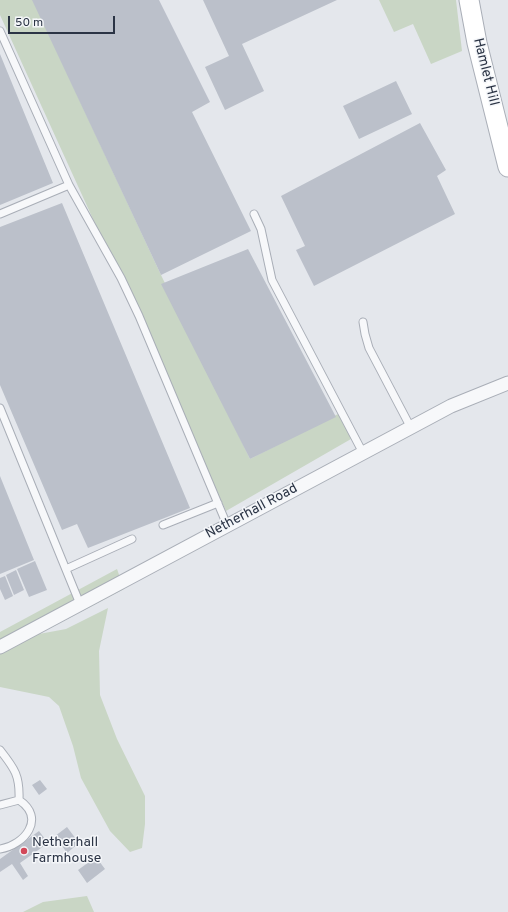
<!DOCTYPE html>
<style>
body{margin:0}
#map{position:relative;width:508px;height:912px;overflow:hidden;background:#e4e7ec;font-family:Overpass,sans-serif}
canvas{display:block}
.scale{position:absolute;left:8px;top:16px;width:107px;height:18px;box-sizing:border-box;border:2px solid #2b3445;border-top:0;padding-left:5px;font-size:12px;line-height:14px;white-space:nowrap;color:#2b3445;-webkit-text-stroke:3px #f4f6f9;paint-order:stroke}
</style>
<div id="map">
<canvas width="508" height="912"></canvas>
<div class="scale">50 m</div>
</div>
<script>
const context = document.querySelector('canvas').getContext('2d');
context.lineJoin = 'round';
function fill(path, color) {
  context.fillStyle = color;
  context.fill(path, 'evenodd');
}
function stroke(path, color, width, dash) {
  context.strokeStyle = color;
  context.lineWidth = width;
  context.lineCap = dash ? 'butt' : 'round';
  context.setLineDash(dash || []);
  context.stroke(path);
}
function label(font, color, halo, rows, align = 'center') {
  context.font = font + ' Overpass,sans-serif';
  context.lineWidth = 3;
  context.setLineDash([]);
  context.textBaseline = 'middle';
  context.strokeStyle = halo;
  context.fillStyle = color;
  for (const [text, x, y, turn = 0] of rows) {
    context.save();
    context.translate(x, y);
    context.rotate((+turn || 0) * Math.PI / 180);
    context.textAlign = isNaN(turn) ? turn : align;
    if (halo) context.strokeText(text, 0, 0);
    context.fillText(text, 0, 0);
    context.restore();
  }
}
fill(new Path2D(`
 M 0,0 L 33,0 L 161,275 L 250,459 L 344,411 L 351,439 L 226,511 L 0,15 Z
 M 379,0 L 456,0 L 462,51 L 431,64 L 413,24 L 394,32 Z
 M 117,569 L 124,589 L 39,634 L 66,629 L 108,608 L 99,651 L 100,695 L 117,739 L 145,796 L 145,824 L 142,848 L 130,852 L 110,831 L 81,778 L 73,746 L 59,706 L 49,697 L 0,687 L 0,632 Z
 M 87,896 L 94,912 L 23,912 L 43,902 Z`), '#c9d6c5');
fill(new Path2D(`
 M 32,0 L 159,0 L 210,102 L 192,112 L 251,231 L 161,275 Z
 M 203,0 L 337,0 L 242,44 L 264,91 L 225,110 L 205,67 L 229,56 Z
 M 0,54 L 53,183 L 0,205 Z
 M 396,81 L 412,114 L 359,139 L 343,106 Z
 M 420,123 L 446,170 L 437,176 L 455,214 L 314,286 L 296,250 L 305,246 L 281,196 Z
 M 62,203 L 190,508 L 88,548 L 77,524 L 62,530 L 0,385 L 0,227 Z
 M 248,249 L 336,417 L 250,459 L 161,284 Z
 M 0,476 L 34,560 L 0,574 Z
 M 35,561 L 47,590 L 29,597 L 17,569 Z
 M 16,570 L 24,590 L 14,595 L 6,575 Z
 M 5,576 L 13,596 L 5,600 L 0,589 L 0,578 Z
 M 40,780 L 47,789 L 39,795 L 32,785 Z
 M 67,827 L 79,843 L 67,853 L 55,836 Z
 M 39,831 L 48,843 L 20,863 L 28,876 L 23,880 L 12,864 L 0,872 L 0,859 Z
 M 96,857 L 105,869 L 87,883 L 78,870 Z`), '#bbc0ca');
const lane = new Path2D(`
 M 0,31 L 69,185 L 121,278 L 139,316 L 227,525
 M 0,214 L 69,185
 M 254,214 L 261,229 L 272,280 L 363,453
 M 363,322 L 365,334 L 369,348 L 411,428
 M 0,408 L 80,604
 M 163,525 L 218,503
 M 66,569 L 132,539
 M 0,750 C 15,769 20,776 19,800
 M 0,805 L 19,800 C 46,818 25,845 0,849`);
const street = new Path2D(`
 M 0,647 L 451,406 L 508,383`);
const secondary = new Path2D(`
 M 469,0 L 477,43 L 508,167`);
stroke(lane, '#a9aeb7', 9);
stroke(street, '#a9aeb7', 15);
stroke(secondary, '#a9aeb7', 21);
stroke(lane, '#f7f8fa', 7);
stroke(street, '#f7f8fa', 13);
stroke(secondary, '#fff', 19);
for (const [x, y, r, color] of [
 [24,851,4,"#d24859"]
]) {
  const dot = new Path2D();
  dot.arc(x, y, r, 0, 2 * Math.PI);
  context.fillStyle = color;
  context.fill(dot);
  stroke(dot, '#f4f6f9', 1.5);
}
label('14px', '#2b3445', '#f4f6f9', [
 ["Hamlet Hill",485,72,76],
 ["Netherhall Road",252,512,-28]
]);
label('14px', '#2b3445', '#f4f6f9', [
 ["Netherhall",32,843],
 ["Farmhouse",32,859]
], 'left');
</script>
